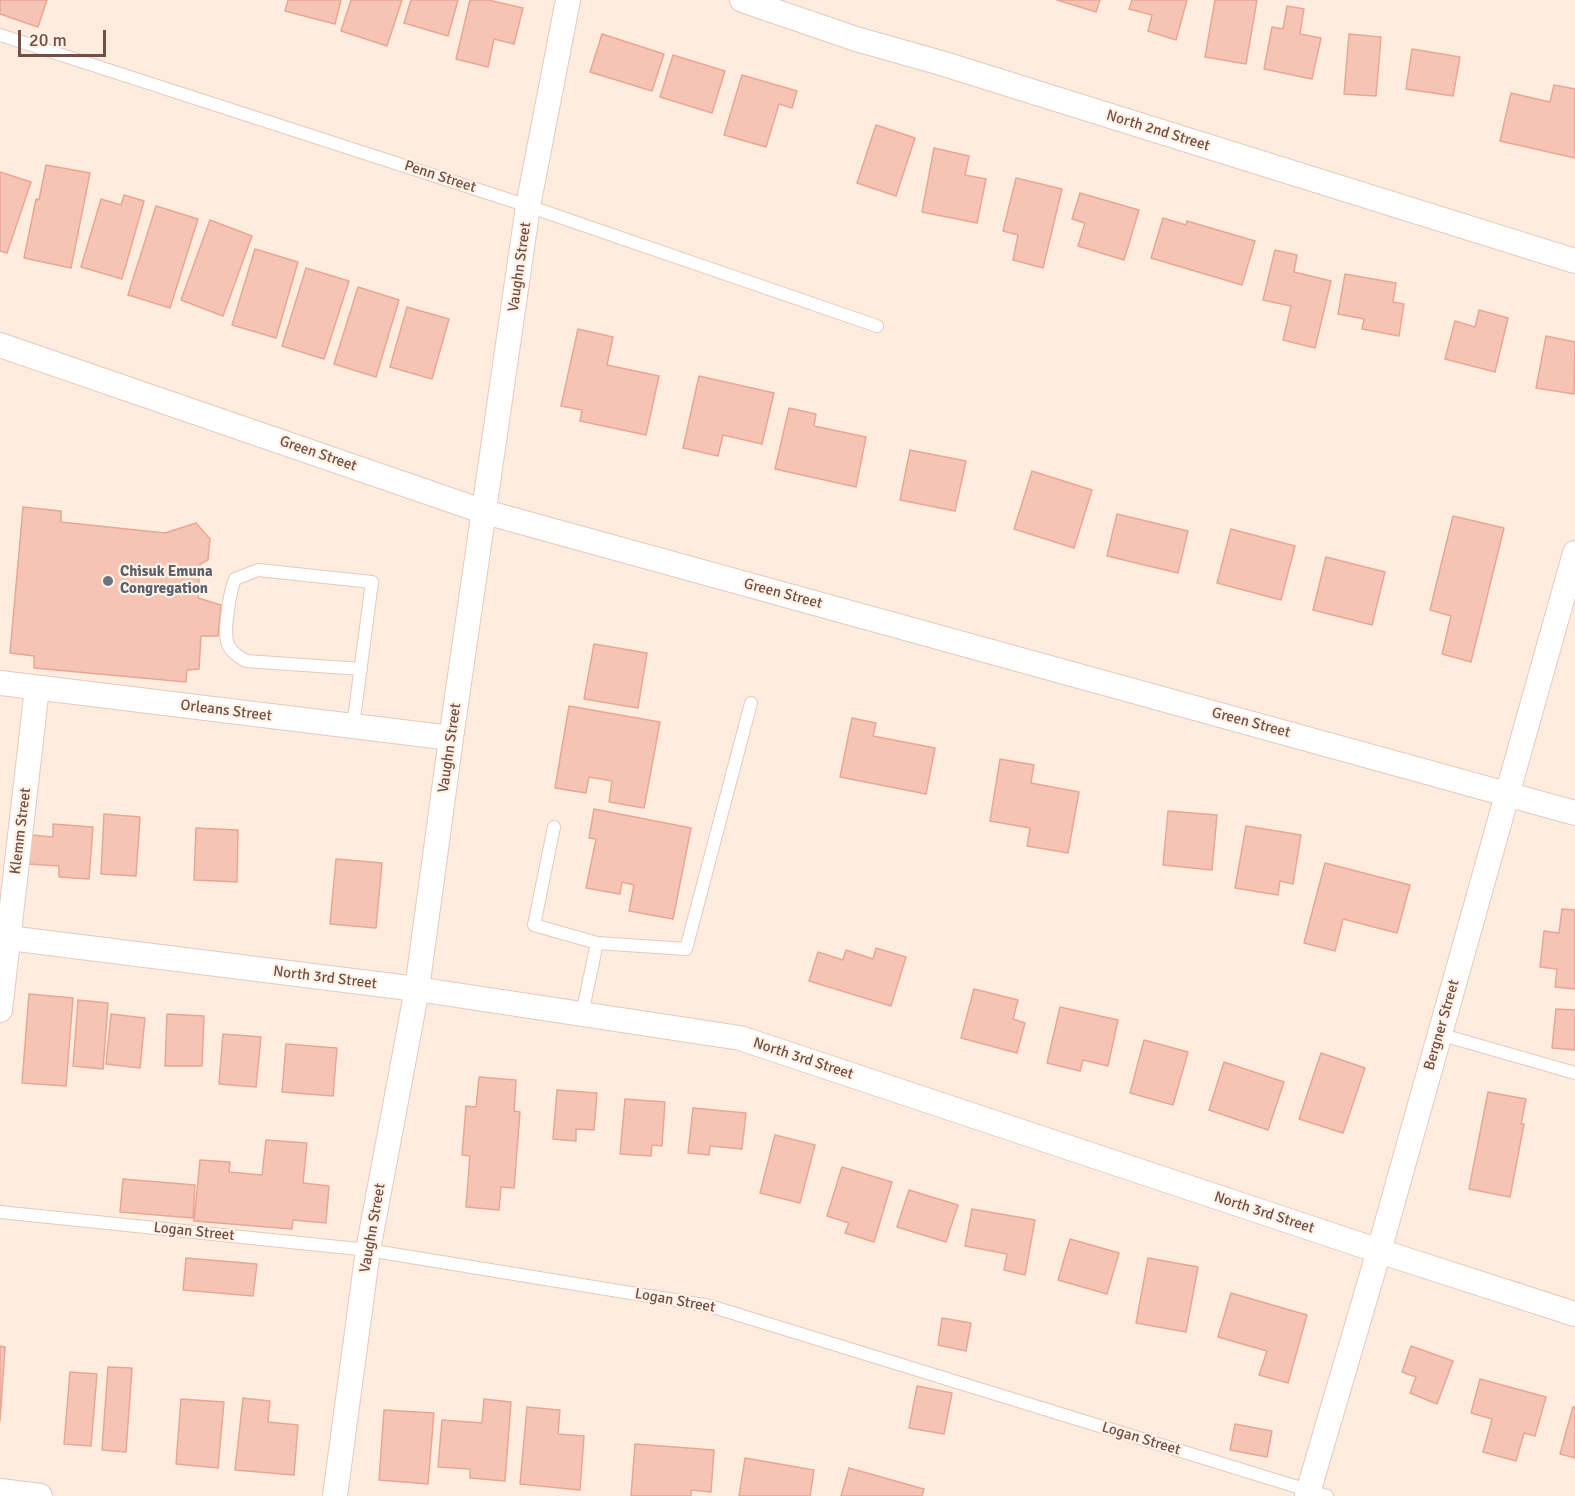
<!DOCTYPE html>
<style>
body{margin:0}
#map{position:relative;width:1575px;height:1496px;overflow:hidden;background:#feedde;font-family:Signika,sans-serif}
canvas{display:block}
.scale{position:absolute;left:18px;top:30px;width:88px;height:27px;box-sizing:border-box;border:3px solid #754f45;border-top:0;padding-left:8px;font-size:18px;line-height:21px;white-space:nowrap;color:#754f45;-webkit-text-stroke:4px #fff2e6;paint-order:stroke}
</style>
<div id="map">
<canvas width="1575" height="1496"></canvas>
<div class="scale">20 m</div>
</div>
<script>
const context = document.querySelector('canvas').getContext('2d');
context.lineJoin = 'round';
function fill(path, color) {
  context.fillStyle = color;
  context.fill(path, 'evenodd');
}
function stroke(path, color, width, dash) {
  context.strokeStyle = color;
  context.lineWidth = width;
  context.lineCap = dash ? 'butt' : 'round';
  context.setLineDash(dash || []);
  context.stroke(path);
}
function label(font, color, halo, rows, align = 'center') {
  context.font = font + ' Signika,sans-serif';
  context.lineWidth = 4.5;
  context.setLineDash([]);
  context.textBaseline = 'middle';
  context.strokeStyle = halo;
  context.fillStyle = color;
  for (const [text, x, y, turn = 0] of rows) {
    context.save();
    context.translate(x, y);
    context.rotate((+turn || 0) * Math.PI / 180);
    context.textAlign = isNaN(turn) ? turn : align;
    if (halo) context.strokeText(text, 0, 0);
    context.fillText(text, 0, 0);
    context.restore();
  }
}
const building = new Path2D(`
 M 0,0 L 47,0 L 38,27 L 0,14 Z
 M 288,0 L 341,0 L 335,24 L 285,11 Z
 M 351,0 L 402,0 L 387,46 L 341,31 Z
 M 411,0 L 458,0 L 448,36 L 404,23 Z
 M 470,0 L 488,0 L 523,8 L 514,44 L 494,39 L 488,67 L 456,59 Z
 M 1057,0 L 1100,0 L 1096,12 Z
 M 1132,0 L 1187,0 L 1176,40 L 1148,31 L 1152,15 L 1129,9 Z
 M 1215,0 L 1257,0 L 1246,64 L 1205,57 Z
 M 1287,6 L 1304,9 L 1300,34 L 1321,38 L 1312,79 L 1264,69 L 1272,27 L 1283,29 Z
 M 602,34 L 664,54 L 652,91 L 590,72 Z
 M 1349,34 L 1381,37 L 1376,96 L 1344,94 Z
 M 1412,49 L 1460,57 L 1453,96 L 1406,89 Z
 M 673,55 L 725,71 L 712,113 L 660,97 Z
 M 742,75 L 797,91 L 792,108 L 779,104 L 766,147 L 724,135 Z
 M 1554,85 L 1575,89 L 1575,158 L 1500,141 L 1511,93 L 1550,102 Z
 M 876,125 L 915,138 L 896,196 L 857,183 Z
 M 934,148 L 969,156 L 965,175 L 986,179 L 977,223 L 922,212 Z
 M 46,165 L 90,173 L 71,268 L 24,258 L 36,199 L 39,200 Z
 M 0,172 L 31,182 L 7,253 L 0,251 Z
 M 1016,178 L 1062,189 L 1043,268 L 1013,260 L 1018,235 L 1003,231 Z
 M 1080,193 L 1139,210 L 1124,260 L 1078,246 L 1085,223 L 1072,219 Z
 M 124,195 L 144,201 L 122,279 L 81,267 L 101,199 L 121,205 Z
 M 156,206 L 198,219 L 170,308 L 128,295 Z
 M 1163,218 L 1186,225 L 1187,221 L 1255,241 L 1242,285 L 1151,258 Z
 M 210,220 L 252,236 L 223,316 L 181,300 Z
 M 255,249 L 298,262 L 276,338 L 232,325 Z
 M 1275,250 L 1297,255 L 1294,272 L 1331,281 L 1315,348 L 1283,340 L 1291,306 L 1263,300 Z
 M 306,268 L 349,281 L 324,359 L 282,346 Z
 M 1345,274 L 1396,283 L 1393,302 L 1404,304 L 1399,336 L 1362,329 L 1364,319 L 1338,314 Z
 M 358,287 L 399,300 L 376,377 L 334,364 Z
 M 407,307 L 449,319 L 432,379 L 390,367 Z
 M 1479,310 L 1508,318 L 1495,372 L 1445,359 L 1455,321 L 1475,327 Z
 M 578,329 L 613,337 L 607,365 L 659,376 L 646,435 L 580,421 L 582,410 L 561,406 Z
 M 1546,336 L 1575,342 L 1574,394 L 1536,388 Z
 M 699,376 L 774,393 L 762,444 L 723,435 L 718,456 L 683,448 Z
 M 789,408 L 816,414 L 814,426 L 866,437 L 856,487 L 775,469 Z
 M 910,450 L 966,461 L 955,511 L 900,500 Z
 M 1032,471 L 1092,490 L 1074,548 L 1014,529 Z
 M 23,507 L 61,511 L 61,522 L 165,533 L 196,523 L 210,539 L 208,560 L 200,564 L 198,598 L 221,605 L 218,636 L 201,636 L 199,669 L 187,670 L 186,682 L 34,668 L 34,656 L 10,653 Z
 M 1117,514 L 1188,531 L 1178,573 L 1107,556 Z
 M 1453,516 L 1504,528 L 1471,662 L 1442,654 L 1451,616 L 1430,610 Z
 M 1231,529 L 1295,546 L 1281,600 L 1217,583 Z
 M 1326,557 L 1385,572 L 1372,625 L 1313,610 Z
 M 594,644 L 647,653 L 638,708 L 584,699 Z
 M 569,706 L 660,722 L 644,808 L 609,802 L 612,781 L 589,777 L 586,793 L 555,788 Z
 M 852,718 L 876,723 L 873,736 L 935,748 L 926,794 L 840,777 Z
 M 1000,759 L 1034,765 L 1031,783 L 1079,792 L 1068,853 L 1027,846 L 1030,828 L 990,821 Z
 M 594,809 L 691,828 L 673,919 L 629,911 L 634,885 L 622,882 L 620,894 L 586,888 L 596,839 L 589,838 Z
 M 1168,811 L 1217,815 L 1212,870 L 1163,865 Z
 M 104,814 L 140,817 L 136,876 L 101,874 Z
 M 53,824 L 93,827 L 89,879 L 59,877 L 59,866 L 28,864 L 31,835 L 53,837 Z
 M 1246,826 L 1301,835 L 1293,884 L 1280,881 L 1278,895 L 1235,888 Z
 M 196,828 L 238,830 L 237,882 L 194,880 Z
 M 336,859 L 382,863 L 376,928 L 330,924 Z
 M 1325,863 L 1410,885 L 1397,933 L 1343,919 L 1335,951 L 1304,943 Z
 M 1562,909 L 1575,910 L 1575,989 L 1555,987 L 1557,969 L 1540,967 L 1544,931 L 1559,933 Z
 M 876,948 L 906,957 L 891,1006 L 809,981 L 818,952 L 843,960 L 846,950 L 873,959 Z
 M 974,989 L 1018,1000 L 1013,1019 L 1025,1023 L 1017,1053 L 961,1038 Z
 M 29,994 L 73,998 L 66,1086 L 22,1083 Z
 M 78,1000 L 108,1003 L 103,1069 L 73,1066 Z
 M 1060,1007 L 1118,1020 L 1108,1066 L 1083,1060 L 1080,1071 L 1047,1063 Z
 M 1556,1009 L 1575,1010 L 1575,1050 L 1552,1048 Z
 M 111,1014 L 145,1018 L 140,1068 L 106,1064 Z
 M 167,1014 L 204,1016 L 202,1066 L 165,1066 Z
 M 223,1034 L 261,1037 L 256,1087 L 219,1084 Z
 M 1144,1040 L 1188,1052 L 1173,1105 L 1130,1093 Z
 M 286,1044 L 337,1048 L 333,1096 L 282,1092 Z
 M 1321,1053 L 1365,1068 L 1343,1133 L 1299,1119 Z
 M 1224,1062 L 1284,1082 L 1268,1130 L 1209,1110 Z
 M 479,1077 L 516,1080 L 514,1111 L 520,1112 L 514,1188 L 501,1187 L 499,1210 L 466,1207 L 470,1156 L 462,1155 L 466,1106 L 476,1107 Z
 M 557,1090 L 597,1093 L 594,1130 L 576,1129 L 576,1141 L 553,1139 Z
 M 1488,1092 L 1526,1099 L 1521,1124 L 1524,1124 L 1510,1197 L 1469,1189 Z
 M 625,1099 L 665,1102 L 662,1146 L 652,1145 L 651,1156 L 620,1154 Z
 M 693,1108 L 746,1113 L 742,1149 L 710,1146 L 709,1155 L 688,1153 Z
 M 775,1135 L 815,1145 L 800,1203 L 760,1193 Z
 M 266,1140 L 307,1143 L 303,1183 L 329,1186 L 326,1223 L 293,1220 L 292,1229 L 194,1221 L 200,1160 L 230,1162 L 229,1172 L 262,1175 Z
 M 842,1167 L 892,1182 L 874,1242 L 845,1233 L 849,1223 L 827,1216 Z
 M 123,1179 L 195,1185 L 193,1218 L 120,1212 Z
 M 909,1190 L 958,1205 L 946,1242 L 897,1227 Z
 M 972,1209 L 1035,1220 L 1025,1275 L 1004,1270 L 1007,1254 L 965,1246 Z
 M 1070,1239 L 1119,1253 L 1107,1294 L 1058,1280 Z
 M 186,1258 L 257,1264 L 253,1296 L 183,1290 Z
 M 1148,1258 L 1198,1267 L 1186,1332 L 1136,1323 Z
 M 1231,1293 L 1307,1315 L 1288,1383 L 1259,1375 L 1267,1351 L 1218,1337 Z
 M 942,1318 L 971,1323 L 966,1351 L 938,1345 Z
 M 0,1346 L 5,1347 L 0,1421 Z
 M 1411,1346 L 1453,1361 L 1437,1404 L 1410,1393 L 1416,1377 L 1402,1372 Z
 M 108,1367 L 132,1368 L 126,1452 L 102,1450 Z
 M 70,1372 L 97,1374 L 91,1446 L 64,1444 Z
 M 1480,1379 L 1546,1397 L 1535,1436 L 1524,1433 L 1516,1461 L 1483,1452 L 1492,1419 L 1471,1413 Z
 M 917,1386 L 952,1393 L 944,1434 L 909,1428 Z
 M 243,1398 L 270,1401 L 268,1422 L 298,1425 L 294,1475 L 235,1470 Z
 M 181,1399 L 224,1402 L 218,1468 L 176,1464 Z
 M 484,1399 L 511,1402 L 505,1481 L 470,1478 L 470,1469 L 438,1467 L 442,1420 L 482,1423 Z
 M 527,1407 L 560,1410 L 558,1434 L 584,1436 L 580,1490 L 520,1484 Z
 M 1573,1407 L 1575,1407 L 1575,1458 L 1560,1454 Z
 M 384,1410 L 434,1413 L 428,1484 L 379,1480 Z
 M 1235,1424 L 1272,1431 L 1267,1457 L 1230,1450 Z
 M 635,1444 L 714,1450 L 711,1492 L 691,1490 L 691,1496 L 631,1496 Z
 M 745,1458 L 814,1470 L 810,1496 L 739,1496 Z
 M 849,1468 L 924,1489 L 922,1496 L 841,1496 Z`);
fill(building, '#f5c4b4');
stroke(building, '#e9a793', 1.5);
const lane = new Path2D(`
 M 0,35 L 528,206 L 877,326
 M 353,726 L 372,582 L 258,570 L 235,579 C 230,591 224,628 227,641 C 229,651 238,656 246,661 L 361,669
 M 554,827 L 534,925 L 597,943
 M 582,1014 L 597,943 L 686,949 L 751,703
 M 1439,1034 L 1575,1073
 M 0,1212 L 368,1250 L 710,1306 L 1327,1496`);
const street = new Path2D(`
 M 742,0 L 856,39 L 941,63 L 1575,261
 M 0,345 L 485,512 L 1575,813
 M 0,683 L 451,738
 M 0,937 L 417,989 L 740,1038 L 1379,1251 L 1575,1314
 M 0,1010 L 37,688
 M 0,1491 L 40,1496
 M 335,1496 L 368,1250 L 417,989 L 451,738 L 528,206 L 568,0
 M 1307,1496 L 1379,1251 L 1575,553`);
stroke(lane, '#e4c9bd', 14);
stroke(street, '#e4c9bd', 26);
stroke(lane, '#fff', 12);
stroke(street, '#fff', 24);
for (const [x, y, r, color] of [
 [108,581,6,"#6b7280"]
]) {
  const dot = new Path2D();
  dot.arc(x, y, r, 0, 2 * Math.PI);
  context.fillStyle = color;
  context.fill(dot);
  stroke(dot, '#fff2e6', 2);
}
label('15px', '#754f45', '#fff2e6', [
 ["North 2nd Street",1158,131,17],
 ["Penn Street",440,177,18],
 ["Vaughn Street",520,267,-82],
 ["Green Street",318,454,19],
 ["Green Street",783,594,15],
 ["Orleans Street",226,711,7],
 ["Green Street",1251,723,15],
 ["Vaughn Street",450,748,-82],
 ["Klemm Street",21,831,-83],
 ["North 3rd Street",325,978,7],
 ["Bergner Street",1442,1025,-74],
 ["North 3rd Street",803,1059,18],
 ["North 3rd Street",1264,1213,18],
 ["Vaughn Street",373,1228,-80],
 ["Logan Street",194,1232,6],
 ["Logan Street",675,1301,10],
 ["Logan Street",1141,1439,17]
]);
label('bold 15px', '#5b616d', '#fff2e6', [
 ["Chisuk Emuna",120,572],
 ["Congregation",120,589]
], 'left');
</script>
